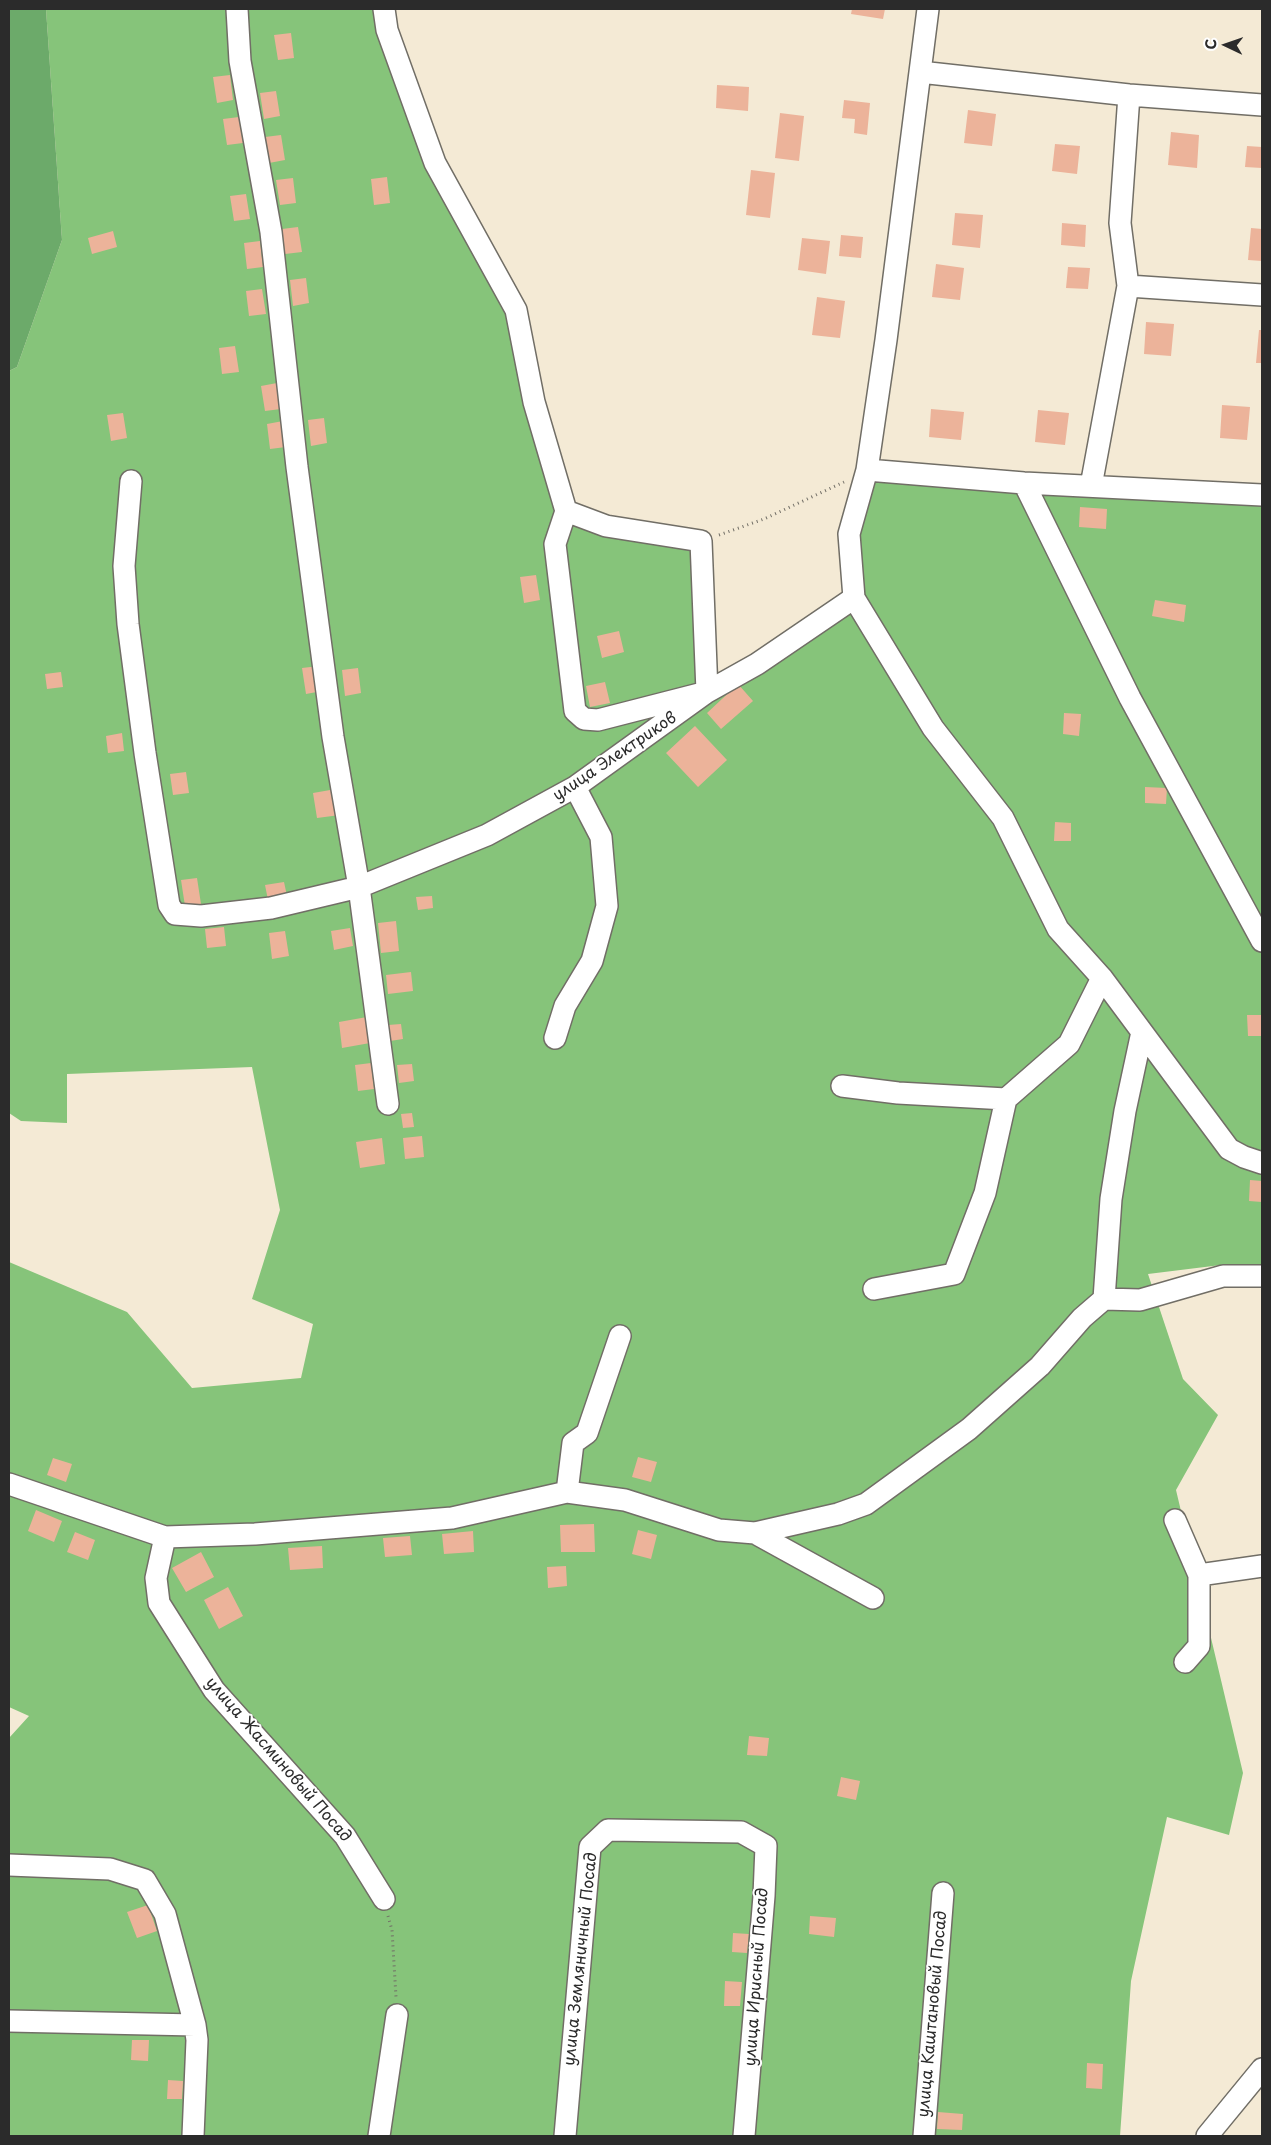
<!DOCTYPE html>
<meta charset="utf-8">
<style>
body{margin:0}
#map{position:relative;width:1271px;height:2145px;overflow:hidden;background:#f4ead5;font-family:"Playpen Sans",sans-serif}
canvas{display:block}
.frame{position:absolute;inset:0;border:10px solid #2b2b2b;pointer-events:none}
.north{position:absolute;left:1201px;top:20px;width:50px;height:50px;-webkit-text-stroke:4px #fff;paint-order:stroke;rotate:273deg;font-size:14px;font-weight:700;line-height:20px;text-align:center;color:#2b2b2b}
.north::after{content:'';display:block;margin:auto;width:18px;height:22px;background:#2b2b2b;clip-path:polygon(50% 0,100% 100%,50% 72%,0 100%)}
</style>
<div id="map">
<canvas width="1271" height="2145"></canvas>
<div class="frame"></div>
<div class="north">С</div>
</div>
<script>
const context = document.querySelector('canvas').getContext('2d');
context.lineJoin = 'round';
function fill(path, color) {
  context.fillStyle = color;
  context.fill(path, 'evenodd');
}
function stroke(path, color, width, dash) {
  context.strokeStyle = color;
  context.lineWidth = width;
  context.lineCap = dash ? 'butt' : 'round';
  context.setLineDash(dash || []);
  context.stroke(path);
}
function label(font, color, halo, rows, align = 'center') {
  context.font = font + ' "Playpen Sans",sans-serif';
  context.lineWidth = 4;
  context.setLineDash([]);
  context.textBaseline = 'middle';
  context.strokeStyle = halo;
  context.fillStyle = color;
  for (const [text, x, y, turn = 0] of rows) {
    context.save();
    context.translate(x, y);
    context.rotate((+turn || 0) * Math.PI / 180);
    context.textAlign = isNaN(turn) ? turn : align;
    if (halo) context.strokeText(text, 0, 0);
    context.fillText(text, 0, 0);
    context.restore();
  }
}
fill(new Path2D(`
 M 46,9 L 384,9 L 435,163 L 516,310 L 566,511 L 701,541 L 707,692 L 854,598 L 849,534 L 867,470 L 1262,495 L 1262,1265 L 1229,1264 L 1148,1274 L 1183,1379 L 1218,1415 L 1176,1490 L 1243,1773 L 1229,1835 L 1167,1817 L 1131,1981 L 1120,2136 L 9,2136 L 9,1738 L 29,1716 L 9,1707 L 9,1262 L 127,1312 L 192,1388 L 301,1378 L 313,1324 L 252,1299 L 280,1210 L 252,1067 L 67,1074 L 67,1123 L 21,1121 L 9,1113 L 9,371 L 17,367 L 62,240 Z`), '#86c47a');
fill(new Path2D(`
 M 9,9 L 46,9 L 62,240 L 17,367 L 9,371 Z`), '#6caa6a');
fill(new Path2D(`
 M 852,9 L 885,9 L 883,19 L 851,14 Z
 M 291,33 L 294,58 L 278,60 L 274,35 Z
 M 230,75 L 233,100 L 217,103 L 213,77 Z
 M 717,85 L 749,87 L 748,111 L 716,108 Z
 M 276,91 L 280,116 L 264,119 L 260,93 Z
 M 844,100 L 870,103 L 867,135 L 854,133 L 855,119 L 842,118 Z
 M 968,110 L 996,114 L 992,146 L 964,143 Z
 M 780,113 L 804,116 L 799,161 L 775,158 Z
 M 239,117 L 243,143 L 227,145 L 223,119 Z
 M 1171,132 L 1199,135 L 1197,168 L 1168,165 Z
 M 281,135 L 285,160 L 269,163 L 265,137 Z
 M 1055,144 L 1080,146 L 1077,174 L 1052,171 Z
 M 1247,146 L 1262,147 L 1262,168 L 1245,167 Z
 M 751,170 L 775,173 L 770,218 L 746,215 Z
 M 387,177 L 390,203 L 374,205 L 371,179 Z
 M 293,178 L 296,203 L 280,205 L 276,180 Z
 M 246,194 L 250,219 L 234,221 L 230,196 Z
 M 955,213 L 983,215 L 980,248 L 952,245 Z
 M 1062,223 L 1086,225 L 1085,247 L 1061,245 Z
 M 298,227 L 302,252 L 285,254 L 282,229 Z
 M 1251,228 L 1262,229 L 1262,261 L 1248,260 Z
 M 113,231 L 117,247 L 92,254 L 88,238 Z
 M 841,235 L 863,237 L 861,258 L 839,256 Z
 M 802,238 L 830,241 L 826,274 L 798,270 Z
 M 260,241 L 263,267 L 247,269 L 244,243 Z
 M 936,264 L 964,268 L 960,300 L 932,297 Z
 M 1068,267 L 1090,268 L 1088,289 L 1066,288 Z
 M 306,278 L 309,303 L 293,306 L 290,280 Z
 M 262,289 L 266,314 L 249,316 L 246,291 Z
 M 817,297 L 845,301 L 840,338 L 812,335 Z
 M 1146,322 L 1174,324 L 1171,356 L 1144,354 Z
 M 1259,330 L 1262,330 L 1262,363 L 1256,363 Z
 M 235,346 L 239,372 L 222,374 L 219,348 Z
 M 277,383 L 281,409 L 265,411 L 261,386 Z
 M 1222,405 L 1250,407 L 1247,440 L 1220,438 Z
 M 931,409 L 964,412 L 961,440 L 929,437 Z
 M 1038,410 L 1069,413 L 1065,445 L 1035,442 Z
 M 123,413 L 127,438 L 111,441 L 107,415 Z
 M 324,418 L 327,443 L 311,446 L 308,420 Z
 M 283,421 L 286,447 L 270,449 L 267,424 Z
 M 1080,507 L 1107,509 L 1106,529 L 1079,527 Z
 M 536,575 L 540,600 L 524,603 L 520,577 Z
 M 1155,600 L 1186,605 L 1184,622 L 1152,616 Z
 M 619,631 L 624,652 L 602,658 L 597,636 Z
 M 319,666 L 322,691 L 306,694 L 302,668 Z
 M 358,668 L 361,693 L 345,696 L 342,670 Z
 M 61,672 L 63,687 L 47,689 L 45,674 Z
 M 605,682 L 610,703 L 590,707 L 586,686 Z
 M 738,684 L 753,701 L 721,729 L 707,713 Z
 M 1064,713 L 1081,714 L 1079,736 L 1063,734 Z
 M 695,726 L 727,760 L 698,787 L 666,753 Z
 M 122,733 L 124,751 L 108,753 L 106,736 Z
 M 186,772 L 189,793 L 173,795 L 170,774 Z
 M 1145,787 L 1167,788 L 1166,804 L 1145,803 Z
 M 336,789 L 340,815 L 317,818 L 313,793 Z
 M 1055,822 L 1071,823 L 1071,841 L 1054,841 Z
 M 197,878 L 201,904 L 185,906 L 181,880 Z
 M 284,882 L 287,896 L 268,900 L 265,885 Z
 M 432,896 L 433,908 L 418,910 L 416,897 Z
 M 396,921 L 399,951 L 381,953 L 378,923 Z
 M 224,927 L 226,946 L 207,948 L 205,929 Z
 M 350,928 L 353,946 L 334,950 L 331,931 Z
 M 285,931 L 289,956 L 272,959 L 269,933 Z
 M 411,972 L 413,991 L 388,994 L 386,975 Z
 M 1247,1015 L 1262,1015 L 1262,1036 L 1248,1036 Z
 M 367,1017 L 370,1043 L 342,1048 L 339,1022 Z
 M 401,1024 L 403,1039 L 390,1041 L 388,1025 Z
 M 371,1063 L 374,1089 L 358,1091 L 355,1065 Z
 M 412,1064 L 414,1081 L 399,1083 L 397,1065 Z
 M 412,1113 L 414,1127 L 403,1128 L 401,1114 Z
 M 422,1136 L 424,1157 L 405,1159 L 403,1138 Z
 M 382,1138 L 385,1164 L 360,1168 L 356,1142 Z
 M 1250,1180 L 1262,1181 L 1262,1202 L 1249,1201 Z
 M 638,1457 L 657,1462 L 651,1482 L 632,1477 Z
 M 53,1458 L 72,1464 L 66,1482 L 47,1475 Z
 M 36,1510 L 62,1521 L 54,1542 L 28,1531 Z
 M 594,1524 L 595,1552 L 561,1552 L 560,1525 Z
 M 638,1530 L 657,1535 L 651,1559 L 632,1554 Z
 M 473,1531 L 474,1552 L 444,1554 L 442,1534 Z
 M 75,1532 L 95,1540 L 88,1560 L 67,1552 Z
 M 410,1536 L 412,1555 L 385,1557 L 383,1538 Z
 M 322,1546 L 323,1568 L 290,1570 L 288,1548 Z
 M 201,1552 L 214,1577 L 186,1592 L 172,1568 Z
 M 566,1566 L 567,1586 L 548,1588 L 547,1567 Z
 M 228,1587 L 243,1616 L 219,1629 L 204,1600 Z
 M 749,1736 L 769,1738 L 767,1756 L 747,1755 Z
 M 841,1777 L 860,1781 L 856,1800 L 837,1796 Z
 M 148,1905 L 157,1931 L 137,1938 L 127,1912 Z
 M 810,1916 L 836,1918 L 834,1937 L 809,1934 Z
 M 733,1933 L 749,1934 L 747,1953 L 732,1952 Z
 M 725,1981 L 742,1982 L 740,2006 L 724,2006 Z
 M 132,2040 L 149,2040 L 148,2061 L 131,2060 Z
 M 1087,2063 L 1103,2064 L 1102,2089 L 1086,2088 Z
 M 168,2080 L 183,2081 L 182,2099 L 167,2099 Z
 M 938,2112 L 963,2114 L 962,2130 L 937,2129 Z`), '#ecb39a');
const minor = new Path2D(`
 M 237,9 L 240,61 L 271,232 L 297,467 L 333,737 L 359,887 L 388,1104
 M 384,9 L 387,30 L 435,163 L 516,310 L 534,402 L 566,511 L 606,526 L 701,541 L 707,692 L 598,720 L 584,719 L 575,711 L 555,544 L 566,511
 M 928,9 L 886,340 L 867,470 L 849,534 L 854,598 L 933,728 L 1003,818 L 1058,929 L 1102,978 L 1229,1149 L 1244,1157 L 1262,1163
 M 920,72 L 1129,95 L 1262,105
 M 1128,286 L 1262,295
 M 867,470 L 1024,483 L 1262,495
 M 131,481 L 124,566 L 128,624 L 145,753 L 169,905 L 175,914 L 201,916 L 271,908 L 359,887 L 487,835 L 575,787 L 707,692 L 757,664 L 854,598
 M 1024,483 L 1130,698 L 1262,941
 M 1091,486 L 1128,286 L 1120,223 L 1129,95
 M 555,1038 L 565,1006 L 592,961 L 607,906 L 601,837 L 575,787
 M 842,1086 L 898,1093 L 1006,1099
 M 874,1289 L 954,1274 L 985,1193 L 1006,1099 L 1069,1044 L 1102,978
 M 1104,1299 L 1111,1199 L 1125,1111 L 1142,1032
 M 9,1484 L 165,1537 L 255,1534 L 452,1518 L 567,1492 L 625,1500 L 719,1530 L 755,1533 L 838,1514 L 866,1504 L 969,1429 L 1040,1366 L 1082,1318 L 1104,1299 L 1140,1300 L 1223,1276 L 1262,1276
 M 567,1492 L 573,1443 L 587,1433 L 620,1336
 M 1175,1520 L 1199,1575 L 1262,1566
 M 755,1533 L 873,1598
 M 165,1537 L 156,1578 L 159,1603 L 214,1690 L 345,1836 L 384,1899
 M 1185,1662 L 1199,1646 L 1199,1575
 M 9,1865 L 110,1869 L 145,1880 L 165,1914 L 195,2025 L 197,2040 L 193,2136
 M 9,2021 L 195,2025
 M 379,2136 L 397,2015
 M 565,2136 L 590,1847 L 608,1830 L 741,1832 L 766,1846 L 764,1896 L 744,2136
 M 924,2136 L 943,1893
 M 1207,2136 L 1262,2069`);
stroke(minor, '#716e66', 24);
stroke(new Path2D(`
 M 719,535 L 764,519 L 844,482
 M 388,1916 L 392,1930 L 396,1997`), '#716e66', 3, [1, 4]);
stroke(minor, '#fff', 21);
label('16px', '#2b2b2b', '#fff', [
 ["улица Электриков",615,757,-34],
 ["улица Жасминовый Посад",278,1760,49],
 ["улица Земляничный Посад",581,1959,-84],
 ["улица Ирисный Посад",757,1977,-86],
 ["улица Каштановый Посад",933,2014,-85]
]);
</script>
